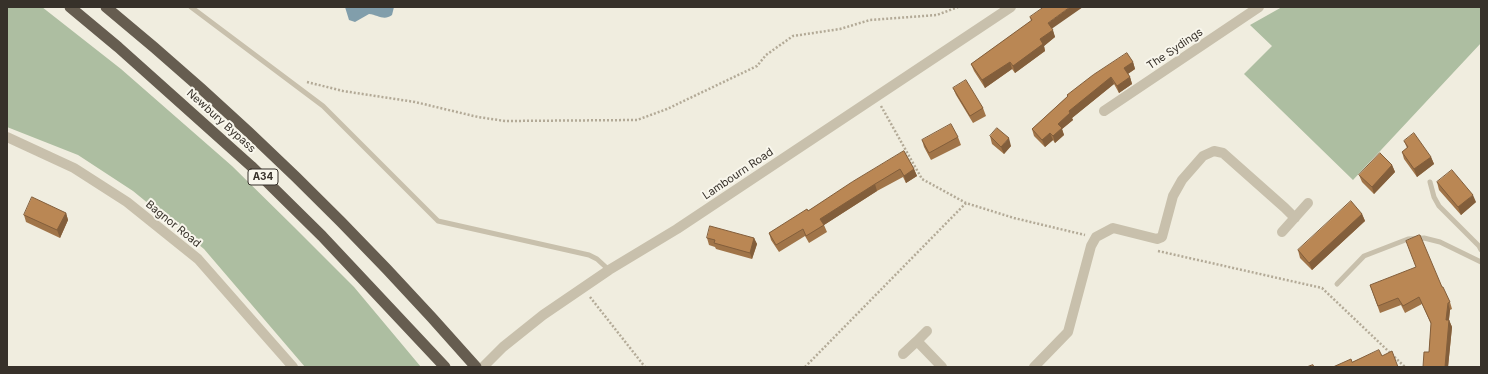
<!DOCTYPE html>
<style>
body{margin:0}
#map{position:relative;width:1488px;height:374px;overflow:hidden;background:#f0eddf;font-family:Inter,sans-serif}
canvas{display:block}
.frame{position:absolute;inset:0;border:8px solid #37312a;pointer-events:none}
</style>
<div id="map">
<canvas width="1488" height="374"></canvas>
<div class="frame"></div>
</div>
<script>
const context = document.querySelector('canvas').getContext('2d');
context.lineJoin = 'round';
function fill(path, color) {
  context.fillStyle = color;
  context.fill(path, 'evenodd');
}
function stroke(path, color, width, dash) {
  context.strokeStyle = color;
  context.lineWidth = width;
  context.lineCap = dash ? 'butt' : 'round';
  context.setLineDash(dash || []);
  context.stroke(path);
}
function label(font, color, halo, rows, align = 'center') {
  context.font = font + ' Inter,sans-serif';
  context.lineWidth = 4;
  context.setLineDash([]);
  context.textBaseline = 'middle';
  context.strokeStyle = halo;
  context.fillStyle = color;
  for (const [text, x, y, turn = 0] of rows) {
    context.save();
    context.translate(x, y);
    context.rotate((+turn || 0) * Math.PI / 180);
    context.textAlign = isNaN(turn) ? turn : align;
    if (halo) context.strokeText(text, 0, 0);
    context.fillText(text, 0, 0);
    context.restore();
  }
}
fill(new Path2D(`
 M 7,7 L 42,7 L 121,69 L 232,166 L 294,227 L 354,287 L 421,367 L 305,367 L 204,249 L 133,191 L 78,155 L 7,127 Z
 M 1282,7 L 1481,7 L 1481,43 L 1353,180 L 1244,74 L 1272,46 L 1250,25 Z`), '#adbea1');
fill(new Path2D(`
 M 345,7 L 394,7 L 392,15 C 384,21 378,15 369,14 L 355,22 L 349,20 Z`), '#819eab');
stroke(new Path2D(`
 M 307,82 L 343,91 L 415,102 L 478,117 L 505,121 L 637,120 L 667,109 L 757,66 L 766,55 L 793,36 L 840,29 L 870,20 L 937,15 L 958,7
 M 881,106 L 922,179 L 966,203 L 1014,218 L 1085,235
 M 1158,251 L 1322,288 L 1405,367
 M 590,297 L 645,367
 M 805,367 L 966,203`), '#b3aa97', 2.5, [2, 2]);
stroke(new Path2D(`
 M 191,7 L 323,106 L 438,221 L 589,255 L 597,259 L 609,270
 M 1430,182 L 1434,197 L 1439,206 L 1479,246 L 1481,250
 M 1337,284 L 1364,256 L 1408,239 L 1424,238 L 1440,242 L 1481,262`), '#c8c0ac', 5);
stroke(new Path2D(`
 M 1104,111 L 1259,7
 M 7,137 L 74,168 L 127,202 L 198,259 L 293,367
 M 1282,232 L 1308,203
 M 917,341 L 927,331
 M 903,354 L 917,341 L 942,367
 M 1034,367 L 1068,332 L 1091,246 L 1096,237 L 1113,228 L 1157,239 L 1162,237 L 1173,196 L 1182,180 L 1203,156 L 1214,151 L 1223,153 L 1285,208 L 1295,218`), '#c8c0ac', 10);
stroke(new Path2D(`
 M 483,367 L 503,347 L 543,315 L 609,270 L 677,229 L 1011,7`), '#c8c0ac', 10);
stroke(new Path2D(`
 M 70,7 L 118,47 L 251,166 L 322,236 L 445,367
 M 106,7 C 240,117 362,237 476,367`), '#665d50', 11);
fill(new Path2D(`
 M 1030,17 L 1052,29 L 1055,37 L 1044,46 L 1045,51 L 1015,73 L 1012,69 L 985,88 L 974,71 L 971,64 L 1031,21 Z
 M 1133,62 L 1135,69 L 1128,74 L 1130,77 L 1132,84 L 1119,93 L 1114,84 L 1072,118 L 1073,120 L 1062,129 L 1064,135 L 1055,143 L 1053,140 L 1045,147 L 1034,136 L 1032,129 L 1068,96 L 1067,95 Z
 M 953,88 L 983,108 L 986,116 L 973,123 L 956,95 Z
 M 990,136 L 1011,146 L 1004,154 L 992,144 Z
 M 958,137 L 961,145 L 931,160 L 924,147 L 922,140 Z
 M 1404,141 L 1431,157 L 1434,164 L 1417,177 L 1404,159 L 1402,152 L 1407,148 Z
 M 904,151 L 914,169 L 917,176 L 906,183 L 903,177 L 877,191 L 824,225 L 827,232 L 809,243 L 805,236 L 779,252 L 771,240 L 769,233 L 808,211 Z
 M 1392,165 L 1395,172 L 1374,194 L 1362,182 L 1359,175 Z
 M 1437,182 L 1476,202 L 1461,215 L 1439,190 Z
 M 66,213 L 68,220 L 60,238 L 26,222 L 24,215 Z
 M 1362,214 L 1365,221 L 1312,270 L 1300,258 L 1298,250 Z
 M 707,238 L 754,238 L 757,244 L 752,259 L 716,249 L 715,247 L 709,245 Z
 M 1370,285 L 1442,287 L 1450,302 L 1452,309 L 1450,310 L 1449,320 L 1452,327 L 1448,367 L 1423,367 L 1429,352 L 1431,324 L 1422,304 L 1405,313 L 1401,305 L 1380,313 Z`), '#a07448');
fill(new Path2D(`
 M 1070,7 L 1083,7 L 1050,30 L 1048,23 Z
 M 1053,30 L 1055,37 L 1044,46 L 1045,51 L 1015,73 L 1013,66 L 1040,39 Z
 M 1010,62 L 1012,69 L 985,88 L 982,80 Z
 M 1133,62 L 1135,69 L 1126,75 L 1124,68 Z
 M 1111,77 L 1114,84 L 1072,118 L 1073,120 L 1062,129 L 1064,135 L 1055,143 L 1053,136 L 1058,124 L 1069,111 Z
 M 1130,77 L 1132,84 L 1119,93 L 1117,86 Z
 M 1050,133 L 1053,140 L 1045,147 L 1042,140 Z
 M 1009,138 L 1011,146 L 1004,154 L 1001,147 Z
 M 1431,157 L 1434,164 L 1417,177 L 1414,169 Z
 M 1392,165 L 1395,172 L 1374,194 L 1372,187 Z
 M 914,169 L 917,176 L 906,183 L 904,176 Z
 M 875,184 L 877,191 L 824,225 L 820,219 Z
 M 1473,195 L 1476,202 L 1461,215 L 1458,207 Z
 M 66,213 L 68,220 L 60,238 L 57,230 Z
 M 1362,214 L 1365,221 L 1312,270 L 1309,263 Z
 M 754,238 L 757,244 L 752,259 L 750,253 Z
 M 1448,303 L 1450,310 L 1448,327 L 1446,320 Z
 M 1449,320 L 1452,327 L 1448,367 L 1445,367 Z`), '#825e3b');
const building = new Path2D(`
 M 1044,7 L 1070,7 L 1048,23 L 1053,30 L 1040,39 L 1043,44 L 1013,66 L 1010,62 L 982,80 L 971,64 L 1032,20 L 1030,17 Z
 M 1127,53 L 1133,62 L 1124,68 L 1130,77 L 1117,86 L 1111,77 L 1069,111 L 1070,113 L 1058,124 L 1062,128 L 1053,136 L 1050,133 L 1042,140 L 1032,129 L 1068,96 L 1067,95 L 1093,75 Z
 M 966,80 L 983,108 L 970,116 L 953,88 Z
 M 951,124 L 958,137 L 929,153 L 922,140 Z
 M 997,128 L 1009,138 L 1001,147 L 990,136 Z
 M 1414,133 L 1431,157 L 1414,169 L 1402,152 L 1408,147 L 1404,141 Z
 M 904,151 L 914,169 L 904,176 L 900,169 L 875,184 L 820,219 L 824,225 L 806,236 L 803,229 L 776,245 L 769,233 L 807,209 L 808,211 L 852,182 Z
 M 1380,153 L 1392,165 L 1372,187 L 1359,175 Z
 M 1452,170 L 1473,195 L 1458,207 L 1437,182 Z
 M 32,197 L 66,213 L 57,230 L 24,215 Z
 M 1351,201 L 1362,214 L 1309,263 L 1298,250 Z
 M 710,226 L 754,238 L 750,253 L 714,243 L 715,240 L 707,238 Z
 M 1419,235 L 1420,235 L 1442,287 L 1443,287 L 1450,302 L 1448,303 L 1446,320 L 1449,320 L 1445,367 L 1423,367 L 1424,352 L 1429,352 L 1431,323 L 1419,297 L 1403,306 L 1398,298 L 1378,306 L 1370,285 L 1416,267 L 1406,241 Z
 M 1379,350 L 1382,356 L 1392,351 L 1398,367 L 1384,367 L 1384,366 L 1383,367 L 1333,367 L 1351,359 L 1352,362 Z
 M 1313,365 L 1314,367 L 1307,367 Z`);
fill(building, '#ba8754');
stroke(building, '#825e3b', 1);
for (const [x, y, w] of [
 [263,177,30]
]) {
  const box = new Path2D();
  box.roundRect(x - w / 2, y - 8, w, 16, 3);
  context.fillStyle = '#f8f6ec';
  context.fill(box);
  stroke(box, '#37312a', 1);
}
label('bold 10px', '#37312a', null, [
 ["A34",263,177]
]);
label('11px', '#37312a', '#f8f6ec', [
 ["The Sydings",1175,49,-34],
 ["Newbury Bypass",221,121,42],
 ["Lambourn Road",738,174,-34],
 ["Bagnor Road",173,224,39]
]);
</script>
